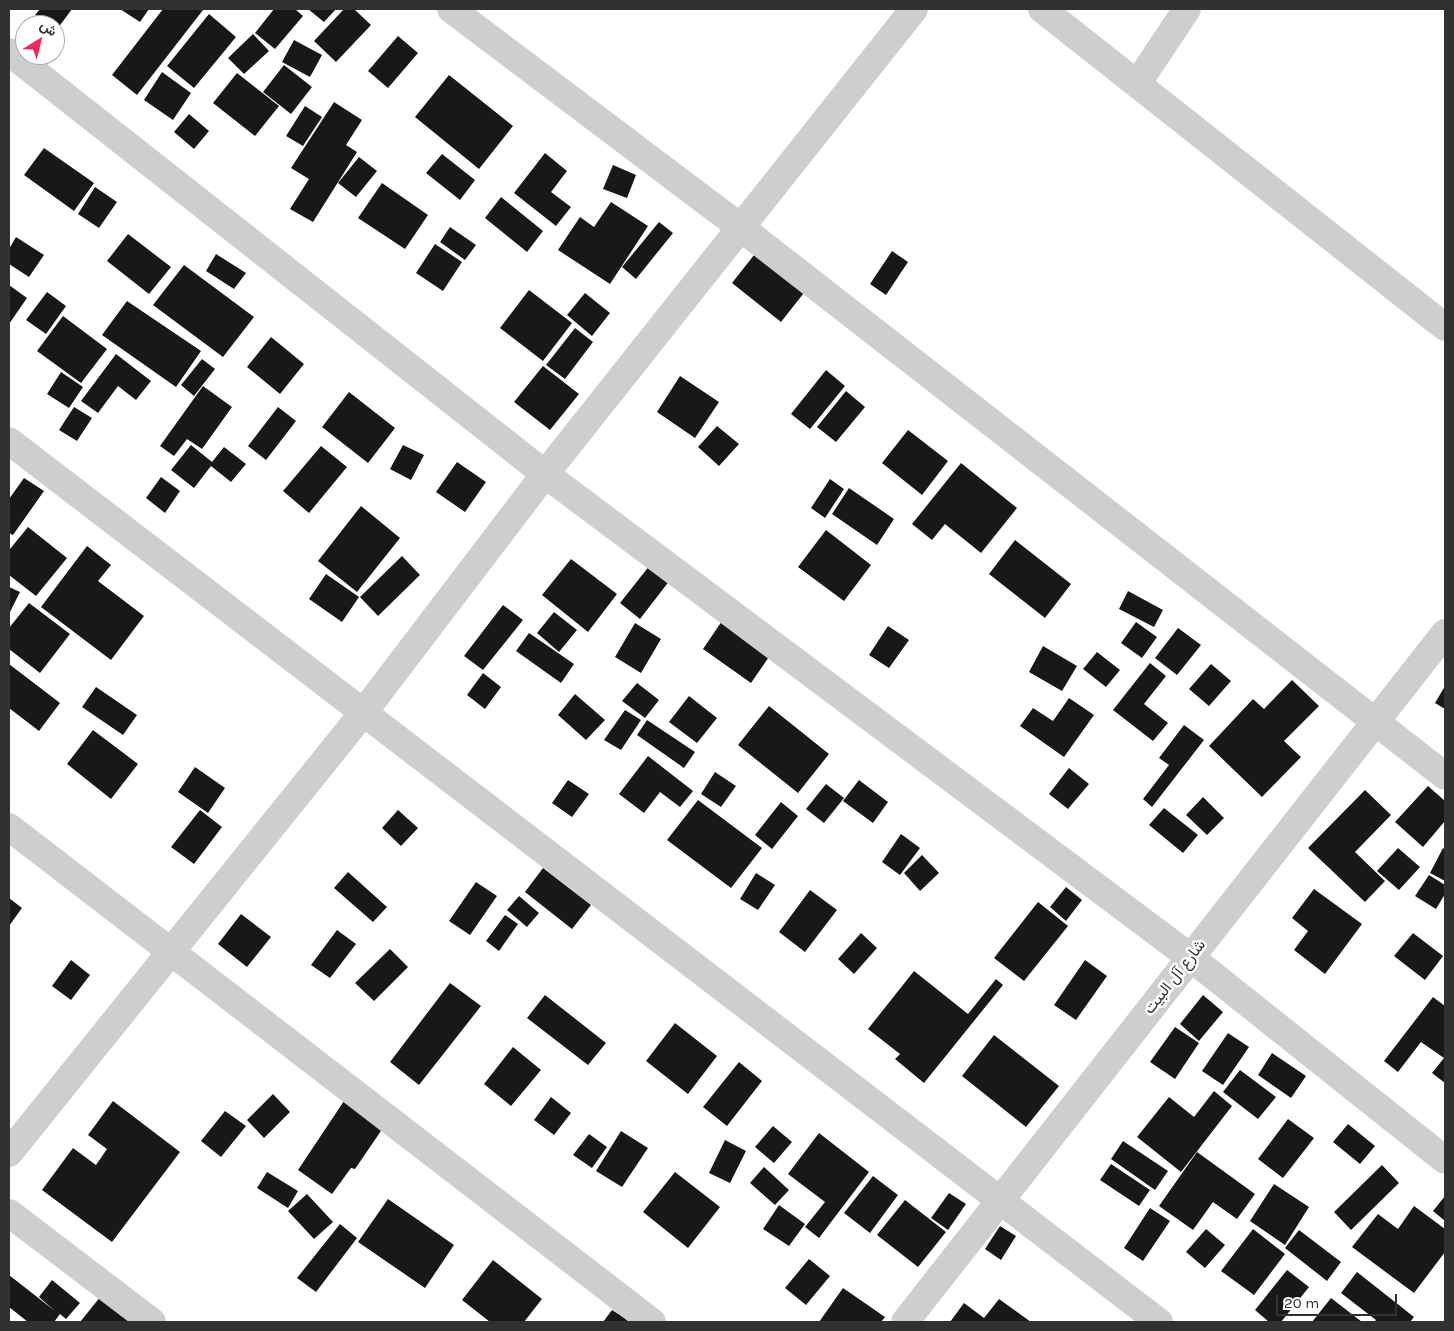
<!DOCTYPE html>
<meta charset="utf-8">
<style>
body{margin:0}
#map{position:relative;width:1454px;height:1331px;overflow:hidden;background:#fff;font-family:Karla,Vazirmatn,sans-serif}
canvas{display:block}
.frame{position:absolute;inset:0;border:10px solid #313131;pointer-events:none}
.north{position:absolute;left:15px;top:15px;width:50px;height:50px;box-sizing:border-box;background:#fff;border:1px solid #adadad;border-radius:50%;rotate:36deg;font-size:14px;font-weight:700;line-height:20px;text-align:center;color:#313131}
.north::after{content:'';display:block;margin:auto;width:18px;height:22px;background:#f5265a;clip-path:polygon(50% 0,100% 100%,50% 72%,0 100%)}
.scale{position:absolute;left:1276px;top:1294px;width:121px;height:22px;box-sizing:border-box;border:2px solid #313131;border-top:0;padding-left:6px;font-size:15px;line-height:18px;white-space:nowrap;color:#313131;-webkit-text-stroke:4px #fff;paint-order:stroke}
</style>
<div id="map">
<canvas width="1454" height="1331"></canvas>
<div class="frame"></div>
<div class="north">ش</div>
<div class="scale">20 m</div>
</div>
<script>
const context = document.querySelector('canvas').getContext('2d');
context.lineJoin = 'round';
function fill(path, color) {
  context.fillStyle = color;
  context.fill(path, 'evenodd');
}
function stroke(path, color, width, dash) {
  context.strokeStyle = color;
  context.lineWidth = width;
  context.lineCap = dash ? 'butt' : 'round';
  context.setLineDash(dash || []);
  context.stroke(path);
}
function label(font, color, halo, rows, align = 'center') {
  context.font = font + ' Karla,Vazirmatn,sans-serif';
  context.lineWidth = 5;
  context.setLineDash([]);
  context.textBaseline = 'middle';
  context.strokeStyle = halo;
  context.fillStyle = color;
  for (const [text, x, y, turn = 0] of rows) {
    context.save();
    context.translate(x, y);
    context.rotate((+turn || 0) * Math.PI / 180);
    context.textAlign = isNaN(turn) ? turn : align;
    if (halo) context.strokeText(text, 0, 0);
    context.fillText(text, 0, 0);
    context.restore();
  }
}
fill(new Path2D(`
 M 40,9 L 72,9 L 55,32 L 55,25 L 48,25 L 35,15 Z
 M 120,9 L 149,9 L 140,22 Z
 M 163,9 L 201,9 L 203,10 L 137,95 L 112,75 Z
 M 274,9 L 295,9 L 303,16 L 275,49 L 255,33 Z
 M 308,9 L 336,9 L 324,22 Z
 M 344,9 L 354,9 L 371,25 L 336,62 L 314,41 Z
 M 209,14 L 236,37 L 194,88 L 167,66 Z
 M 253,34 L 269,51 L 244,74 L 228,58 Z
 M 398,36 L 418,53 L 388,88 L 368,71 Z
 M 294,40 L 322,55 L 310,77 L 282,62 Z
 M 284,65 L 312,87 L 291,114 L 263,92 Z
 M 162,72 L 191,93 L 173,120 L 144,100 Z
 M 237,73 L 279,106 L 255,136 L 213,103 Z
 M 449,75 L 513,126 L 479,169 L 415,117 Z
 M 334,102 L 362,120 L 346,145 L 357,152 L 313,222 L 290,209 L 309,179 L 291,168 Z
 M 305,106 L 322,117 L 303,146 L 286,136 Z
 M 189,114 L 209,131 L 194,149 L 174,132 Z
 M 44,148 L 94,183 L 74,211 L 24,175 Z
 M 545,153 L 567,171 L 551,192 L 571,207 L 556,226 L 514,193 Z
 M 442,154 L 475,180 L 460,200 L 426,173 Z
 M 359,157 L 377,171 L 356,197 L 338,183 Z
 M 613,165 L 636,175 L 627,198 L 603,189 Z
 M 382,183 L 428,215 L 405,249 L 358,218 Z
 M 95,187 L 117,202 L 99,228 L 78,214 Z
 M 501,197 L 543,231 L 527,252 L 485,218 Z
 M 611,202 L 648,226 L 610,284 L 558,250 L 580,217 L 594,227 Z
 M 659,222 L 673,233 L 636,279 L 622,267 Z
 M 450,227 L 476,245 L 465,260 L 440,242 Z
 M 128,234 L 171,267 L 149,294 L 107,261 Z
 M 16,237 L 44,255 L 29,277 L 9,264 L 9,249 Z
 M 435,244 L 462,262 L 443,291 L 416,273 Z
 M 758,250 L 807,289 L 781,322 L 732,283 Z
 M 892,251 L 908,262 L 886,295 L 870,284 Z
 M 216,254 L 246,273 L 234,289 L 206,271 Z
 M 184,265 L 254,317 L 223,357 L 153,305 Z
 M 9,285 L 27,298 L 9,324 Z
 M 529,290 L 572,323 L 543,361 L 500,328 Z
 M 47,292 L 66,306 L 46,334 L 26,320 Z
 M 585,293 L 610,313 L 592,336 L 567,315 Z
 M 127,301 L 201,351 L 176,387 L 102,335 Z
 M 63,316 L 107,349 L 81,383 L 37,351 Z
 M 575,328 L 593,342 L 565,379 L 546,365 Z
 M 271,337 L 304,364 L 280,394 L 247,367 Z
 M 116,354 L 151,381 L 136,400 L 118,386 L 98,413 L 81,401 Z
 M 202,359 L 215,369 L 194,396 L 181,385 Z
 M 543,366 L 579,394 L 550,430 L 514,402 Z
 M 826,370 L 845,386 L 810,429 L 791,414 Z
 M 61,372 L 83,387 L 69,408 L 47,394 Z
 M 680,376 L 719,402 L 695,438 L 657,412 Z
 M 203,386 L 232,407 L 202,449 L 187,439 L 174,456 L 160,446 Z
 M 846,391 L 865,407 L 836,442 L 817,427 Z
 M 349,392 L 395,428 L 368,463 L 322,427 Z
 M 74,407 L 92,418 L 77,441 L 59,430 Z
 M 278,407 L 296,421 L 266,460 L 248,446 Z
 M 717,426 L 739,444 L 719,466 L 698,447 Z
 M 908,430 L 948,461 L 922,495 L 882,463 Z
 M 191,445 L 212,462 L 224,447 L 246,464 L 231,482 L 211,466 L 194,488 L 171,470 Z
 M 403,445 L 424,455 L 411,480 L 390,469 Z
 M 321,446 L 347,467 L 309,513 L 283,491 Z
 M 457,462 L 486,482 L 465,512 L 436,492 Z
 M 961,463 L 1017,508 L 981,553 L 945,524 L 932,540 L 912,524 Z
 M 161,477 L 180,491 L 165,513 L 146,498 Z
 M 24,478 L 44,491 L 13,535 L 9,533 L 9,499 Z
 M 830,479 L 844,489 L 825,518 L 811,508 Z
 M 849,488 L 894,519 L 877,545 L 832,514 Z
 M 361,506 L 400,538 L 357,592 L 318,561 Z
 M 28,527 L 67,558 L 36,596 L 9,575 L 9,547 L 10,549 Z
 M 826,530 L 871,565 L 844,601 L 798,567 Z
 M 1015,540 L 1071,584 L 1045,618 L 989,574 Z
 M 87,546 L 111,565 L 98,581 L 144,616 L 111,660 L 41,607 Z
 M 402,556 L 420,575 L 378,616 L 360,597 Z
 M 571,559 L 617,594 L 588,632 L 542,595 Z
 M 650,565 L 670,580 L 640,619 L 620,603 Z
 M 326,574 L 359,597 L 342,622 L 309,599 Z
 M 9,587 L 20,592 L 9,614 Z
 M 1128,591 L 1163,610 L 1154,627 L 1119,609 Z
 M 29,603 L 70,634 L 40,673 L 9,649 L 9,628 Z
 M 503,605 L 523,620 L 483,670 L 464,656 Z
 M 554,612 L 577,630 L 559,652 L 537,633 Z
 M 722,621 L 771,654 L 751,683 L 703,649 Z
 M 1136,622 L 1157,637 L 1142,658 L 1121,643 Z
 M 635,623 L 661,639 L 641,673 L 615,657 Z
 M 888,626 L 909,640 L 889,668 L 869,655 Z
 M 1178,628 L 1201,645 L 1177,675 L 1155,658 Z
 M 529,633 L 574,664 L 561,683 L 516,651 Z
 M 1043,646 L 1077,666 L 1062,691 L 1029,672 Z
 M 1097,652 L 1120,670 L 1106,687 L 1083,669 Z
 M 1150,663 L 1166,676 L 1144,704 L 1168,723 L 1153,741 L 1113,710 Z
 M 9,664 L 60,703 L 39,731 L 9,708 Z
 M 1211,664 L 1231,681 L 1209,706 L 1189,689 Z
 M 483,673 L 501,687 L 485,709 L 467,695 Z
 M 1292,680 L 1319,706 L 1284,741 L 1301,757 L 1262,797 L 1209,746 L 1253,699 L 1264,709 Z
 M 637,683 L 659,700 L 645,718 L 622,701 Z
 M 1445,686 L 1445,709 L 1435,703 Z
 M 96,687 L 137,715 L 123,735 L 82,707 Z
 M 575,694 L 605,720 L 586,740 L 558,715 Z
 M 689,696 L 717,718 L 697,743 L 669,722 Z
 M 1069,698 L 1094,715 L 1064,757 L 1020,726 L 1033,708 L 1053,721 Z
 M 769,706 L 829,754 L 798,793 L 738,745 Z
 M 625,710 L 641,720 L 621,750 L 604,740 Z
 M 647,720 L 695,752 L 684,768 L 637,735 Z
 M 1184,725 L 1204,740 L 1152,807 L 1143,799 L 1169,765 L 1159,758 Z
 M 93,730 L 138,764 L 111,799 L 67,764 Z
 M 648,756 L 693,791 L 680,807 L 660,792 L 644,813 L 619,794 Z
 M 195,767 L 225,788 L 208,813 L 178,792 Z
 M 1069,768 L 1089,784 L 1068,809 L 1049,794 Z
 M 715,772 L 736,786 L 721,807 L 701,794 Z
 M 568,780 L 589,794 L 572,817 L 552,803 Z
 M 859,780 L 888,802 L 873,823 L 843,801 Z
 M 826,784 L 844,798 L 824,823 L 806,809 Z
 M 1428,786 L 1445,801 L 1445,821 L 1423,847 L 1395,822 Z
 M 1365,790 L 1391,815 L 1355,852 L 1385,881 L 1365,902 L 1308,848 Z
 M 1203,797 L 1224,818 L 1207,835 L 1186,815 Z
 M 698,800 L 762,848 L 731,888 L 667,840 Z
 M 781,802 L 798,816 L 772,849 L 755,835 Z
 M 1164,808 L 1198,835 L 1183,853 L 1149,825 Z
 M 200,810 L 222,827 L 194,864 L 171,847 Z
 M 398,810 L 418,828 L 401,846 L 382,828 Z
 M 901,834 L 920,848 L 900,875 L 882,862 Z
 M 1398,848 L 1420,867 L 1399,890 L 1377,871 Z
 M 1443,848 L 1445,850 L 1445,881 L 1430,873 Z
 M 922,855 L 939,873 L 920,891 L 904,873 Z
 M 543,868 L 591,905 L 572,929 L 525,892 Z
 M 348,872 L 387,907 L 373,922 L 334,888 Z
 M 756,873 L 775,885 L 758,910 L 740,899 Z
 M 1429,875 L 1445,885 L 1445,894 L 1436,909 L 1415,896 Z
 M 476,882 L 497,896 L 470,935 L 449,921 Z
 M 1066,887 L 1082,900 L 1066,921 L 1050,907 Z
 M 1314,889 L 1362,924 L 1325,974 L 1294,950 L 1308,931 L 1292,918 Z
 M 810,890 L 837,910 L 805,952 L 779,932 Z
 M 519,896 L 539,913 L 527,927 L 507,910 Z
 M 9,898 L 22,908 L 9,926 Z
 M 1038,902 L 1068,926 L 1024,981 L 994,958 Z
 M 241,914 L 271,937 L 247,967 L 218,944 Z
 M 505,915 L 518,924 L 499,951 L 486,941 Z
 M 337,930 L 356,944 L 330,978 L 311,965 Z
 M 861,933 L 877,948 L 854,974 L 838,959 Z
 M 1413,933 L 1443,956 L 1425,980 L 1394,956 Z
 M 390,949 L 408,967 L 374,1001 L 355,983 Z
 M 71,960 L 90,975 L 71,1000 L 52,986 Z
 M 1085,960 L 1107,976 L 1076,1020 L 1054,1005 Z
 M 914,971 L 968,1014 L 996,979 L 1003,985 L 924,1083 L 895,1059 L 900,1054 L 868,1029 Z
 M 450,983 L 481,1006 L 419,1085 L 390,1062 Z
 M 545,995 L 606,1043 L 588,1065 L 527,1018 Z
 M 1203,995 L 1223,1012 L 1199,1041 L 1180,1024 Z
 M 1433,997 L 1445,1006 L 1445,1083 L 1432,1073 L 1444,1058 L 1421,1042 L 1398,1072 L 1384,1061 Z
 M 675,1023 L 717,1056 L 688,1094 L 646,1061 Z
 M 1175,1027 L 1199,1043 L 1175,1079 L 1150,1062 Z
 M 1228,1033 L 1249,1047 L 1223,1085 L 1202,1071 Z
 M 994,1035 L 1059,1086 L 1026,1127 L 962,1076 Z
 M 513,1047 L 541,1070 L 511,1106 L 484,1084 Z
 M 1272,1053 L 1306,1076 L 1291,1098 L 1258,1075 Z
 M 739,1062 L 762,1081 L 727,1126 L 703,1107 Z
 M 1240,1070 L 1276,1097 L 1258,1119 L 1223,1092 Z
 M 1214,1091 L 1232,1106 L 1181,1172 L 1137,1137 L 1169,1097 L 1194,1117 Z
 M 273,1094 L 290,1112 L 264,1138 L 247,1120 Z
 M 551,1097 L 571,1113 L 554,1135 L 534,1120 Z
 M 113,1101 L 180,1152 L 112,1242 L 42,1190 L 73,1148 L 96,1165 L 107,1149 L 88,1135 Z
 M 344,1101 L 383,1128 L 355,1169 L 351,1168 L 332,1194 L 298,1170 Z
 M 225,1111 L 246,1126 L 221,1157 L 201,1141 Z
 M 1288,1119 L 1314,1138 L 1283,1178 L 1258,1159 Z
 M 1348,1124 L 1375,1146 L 1360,1164 L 1333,1142 Z
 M 773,1126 L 792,1142 L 774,1163 L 755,1147 Z
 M 621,1131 L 648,1148 L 622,1187 L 596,1171 Z
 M 819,1133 L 869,1172 L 819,1238 L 805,1227 L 825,1202 L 788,1174 Z
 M 589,1134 L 607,1147 L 592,1168 L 573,1155 Z
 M 725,1140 L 746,1151 L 730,1183 L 709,1173 Z
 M 1123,1141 L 1168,1171 L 1155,1190 L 1111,1159 Z
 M 1197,1152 L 1255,1194 L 1237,1219 L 1213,1202 L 1193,1230 L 1159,1206 Z
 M 1111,1164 L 1150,1190 L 1139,1206 L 1100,1180 Z
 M 1382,1165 L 1399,1183 L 1351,1230 L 1334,1212 Z
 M 764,1167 L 789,1190 L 775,1205 L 750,1183 Z
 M 267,1172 L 298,1191 L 288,1208 L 257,1188 Z
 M 675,1172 L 720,1207 L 688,1248 L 643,1212 Z
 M 873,1176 L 898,1195 L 870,1233 L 844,1213 Z
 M 1274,1184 L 1309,1207 L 1285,1245 L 1250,1221 Z
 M 949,1193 L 966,1204 L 948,1230 L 931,1218 Z
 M 307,1194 L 333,1222 L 314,1239 L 288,1211 Z
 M 1445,1196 L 1445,1221 L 1433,1211 Z
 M 388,1199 L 454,1245 L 425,1288 L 358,1242 Z
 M 905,1200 L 946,1232 L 918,1267 L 877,1235 Z
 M 779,1205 L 805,1224 L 789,1246 L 763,1229 Z
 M 1414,1206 L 1445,1229 L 1445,1252 L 1414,1293 L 1352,1247 L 1378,1214 L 1398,1229 Z
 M 1150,1208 L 1170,1221 L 1143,1261 L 1124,1248 Z
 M 340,1224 L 357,1238 L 316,1292 L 297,1278 Z
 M 1000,1226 L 1016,1236 L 1001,1260 L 985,1249 Z
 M 1206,1229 L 1225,1245 L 1205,1268 L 1186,1252 Z
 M 1253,1229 L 1285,1254 L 1254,1295 L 1221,1271 Z
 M 1299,1230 L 1341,1262 L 1327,1281 L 1285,1248 Z
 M 809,1259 L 830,1276 L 806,1305 L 785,1288 Z
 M 493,1260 L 542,1299 L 524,1322 L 490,1322 L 462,1300 Z
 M 1287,1270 L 1309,1287 L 1281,1322 L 1269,1322 L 1255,1310 Z
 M 1357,1272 L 1414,1317 L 1410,1322 L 1374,1322 L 1376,1320 L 1341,1293 Z
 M 9,1275 L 55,1311 L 39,1297 L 52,1280 L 80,1303 L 66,1319 L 60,1314 L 54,1322 L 28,1322 L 9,1307 Z
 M 843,1288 L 885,1317 L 881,1322 L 819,1322 Z
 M 101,1296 L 135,1322 L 80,1322 Z
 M 1331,1298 L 1362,1322 L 1312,1322 Z
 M 999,1299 L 1031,1322 L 950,1322 L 964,1303 L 984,1318 Z
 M 612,1310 L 631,1322 L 603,1322 Z`), '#181818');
stroke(new Path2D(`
 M 451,9 L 740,227 L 1445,776
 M 1042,9 L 1445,327
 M 9,52 L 545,474 L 1190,957 L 1445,1160
 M 1137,84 L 1187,9
 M 9,441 L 1159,1322
 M 9,827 L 652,1322
 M 9,1153 L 363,713 L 545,474 L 914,9
 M 9,1213 L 152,1322
 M 905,1322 L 1445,633`), '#cecece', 28);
label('16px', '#313131', '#fff', [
 ["شارع آل البيت",1175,977,-52]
]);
</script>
